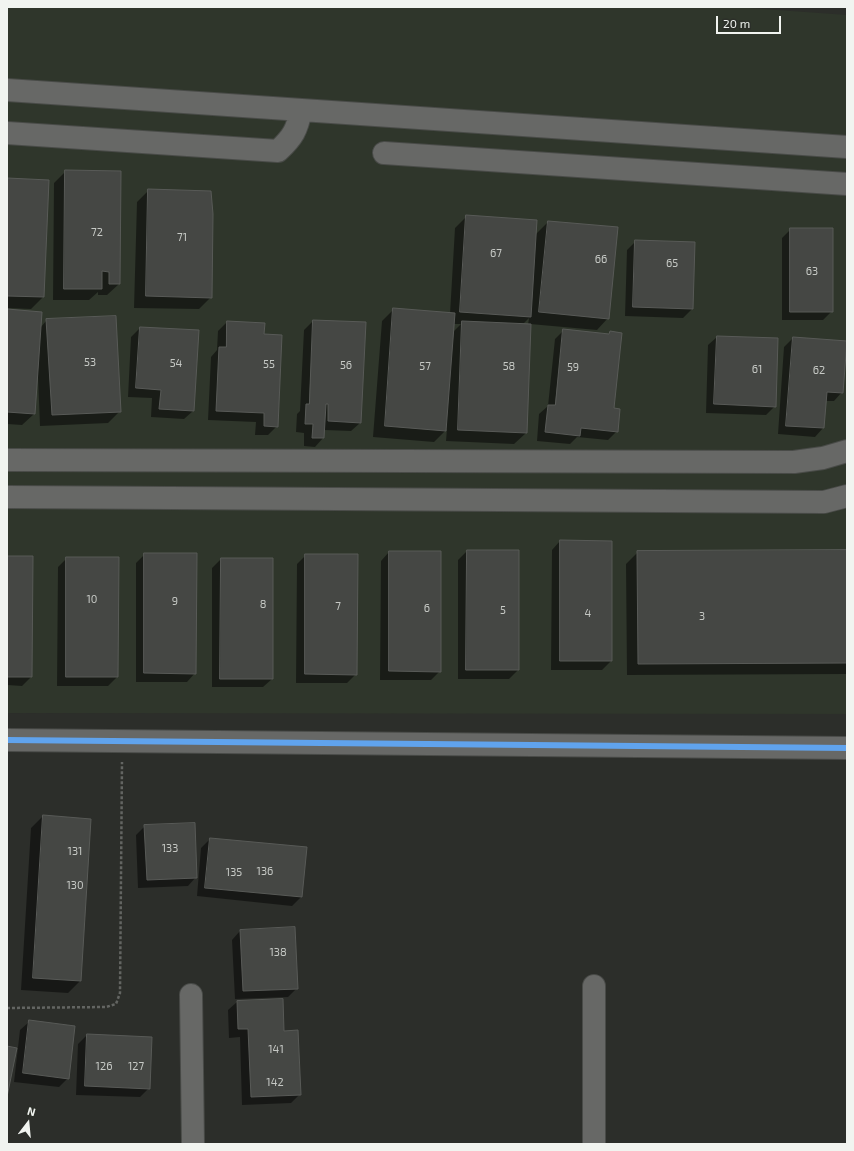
<!DOCTYPE html>
<style>
body{margin:0}
#map{position:relative;width:854px;height:1151px;overflow:hidden;background:#2c2e2a;font-family:"Exo 2",sans-serif}
canvas{display:block}
.frame{position:absolute;inset:0;border:8px solid #f1f4f0;pointer-events:none}
.north{position:absolute;left:8px;top:1103px;width:40px;height:40px;-webkit-text-stroke:3px #2c2f29;paint-order:stroke;rotate:16deg;font-size:11px;font-weight:700;line-height:16px;text-align:center;color:#f1f4f0}
.north::after{content:'';display:block;margin:auto;width:14px;height:18px;background:#f1f4f0;clip-path:polygon(50% 0,100% 100%,50% 72%,0 100%)}
.scale{position:absolute;left:716px;top:16px;width:65px;height:18px;box-sizing:border-box;border:2px solid #f1f4f0;border-top:0;padding-left:5px;font-size:12px;line-height:14px;white-space:nowrap;color:#f1f4f0;-webkit-text-stroke:3px #2c2f29;paint-order:stroke}
</style>
<div id="map">
<canvas width="854" height="1151"></canvas>
<div class="frame"></div>
<div class="north">N</div>
<div class="scale">20 m</div>
</div>
<script>
const context = document.querySelector('canvas').getContext('2d');
context.lineJoin = 'round';
function fill(path, color) {
  context.fillStyle = color;
  context.fill(path, 'evenodd');
}
function stroke(path, color, width, dash) {
  context.strokeStyle = color;
  context.lineWidth = width;
  context.lineCap = dash ? 'butt' : 'round';
  context.setLineDash(dash || []);
  context.stroke(path);
}
function label(font, color, halo, rows, align = 'center') {
  context.font = font + ' "Exo 2",sans-serif';
  context.lineWidth = 4;
  context.setLineDash([]);
  context.textBaseline = 'middle';
  context.strokeStyle = halo;
  context.fillStyle = color;
  for (const [text, x, y, turn = 0] of rows) {
    context.save();
    context.translate(x, y);
    context.rotate((+turn || 0) * Math.PI / 180);
    context.textAlign = isNaN(turn) ? turn : align;
    if (halo) context.strokeText(text, 0, 0);
    context.fillText(text, 0, 0);
    context.restore();
  }
}
fill(new Path2D(`
 M 7,7 L 735,7 L 847,15 L 847,714 L 7,713 Z`), '#2f362b');
fill(new Path2D(`
 M 66,171 L 119,284 L 107,295 L 98,295 L 98,292 L 89,300 L 53,300 L 54,183 Z
 M 7,179 L 48,181 L 43,297 L 31,309 L 7,308 Z
 M 149,190 L 211,297 L 199,309 L 134,308 L 137,202 Z
 M 467,216 L 536,234 L 548,222 L 608,318 L 597,330 L 530,324 L 526,433 L 514,444 L 446,441 L 447,429 L 434,442 L 373,437 L 382,321 L 394,309 L 450,314 L 455,228 ZM 529,318 L 528,325 L 522,325 ZM 453,324 L 461,324 L 452,333 Z
 M 791,229 L 832,311 L 823,320 L 782,320 L 782,238 Z
 M 636,241 L 692,309 L 683,318 L 625,316 L 627,250 Z
 M 7,310 L 40,328 L 47,320 L 120,411 L 108,423 L 40,426 L 38,377 L 36,377 L 34,414 L 22,425 L 7,424 Z
 M 313,321 L 364,323 L 360,423 L 351,431 L 324,430 L 323,438 L 315,447 L 304,446 L 304,433 L 296,432 L 297,414 L 300,411 L 304,330 Z
 M 227,322 L 263,335 L 277,426 L 268,435 L 255,435 L 256,422 L 208,420 L 211,357 L 217,350 L 218,331 Z
 M 140,328 L 193,411 L 184,419 L 151,417 L 152,398 L 128,397 L 131,337 Z
 M 564,330 L 608,334 L 610,332 L 613,409 L 617,431 L 608,440 L 577,437 L 570,444 L 537,441 L 539,414 L 548,406 L 555,339 Z
 M 717,337 L 775,406 L 766,415 L 706,413 L 708,345 Z
 M 793,338 L 842,392 L 834,401 L 825,401 L 823,428 L 815,437 L 778,434 L 784,347 Z
 M 560,541 L 611,661 L 602,670 L 551,670 L 552,550 Z
 M 467,551 L 518,551 L 518,670 L 509,679 L 458,679 L 458,560 Z
 M 847,551 L 847,674 L 627,675 L 626,564 L 638,552 Z
 M 389,552 L 440,671 L 431,680 L 380,680 L 381,561 Z
 M 145,554 L 195,673 L 187,682 L 136,682 L 136,563 Z
 M 306,555 L 356,674 L 347,683 L 296,683 L 297,564 Z
 M 7,557 L 31,677 L 22,686 L 7,685 Z
 M 67,558 L 117,677 L 108,686 L 57,686 L 58,567 Z
 M 221,559 L 272,679 L 263,687 L 212,687 L 212,568 Z
 M 43,816 L 90,819 L 80,981 L 68,993 L 21,990 L 31,828 Z
 M 145,826 L 196,877 L 188,886 L 138,888 L 136,835 Z
 M 210,839 L 306,848 L 301,897 L 292,906 L 197,896 L 201,848 Z
 M 240,931 L 297,988 L 288,997 L 235,999 L 232,940 Z
 M 237,1002 L 283,1032 L 300,1094 L 291,1103 L 242,1105 L 240,1037 L 229,1038 L 228,1010 Z
 M 29,1022 L 68,1078 L 59,1087 L 14,1082 L 20,1030 Z
 M 87,1035 L 149,1088 L 140,1097 L 76,1095 L 78,1044 Z`), '#0007');
const building = new Path2D(`
 M 65,170 L 121,171 L 120,284 L 109,284 L 109,272 L 102,271 L 102,289 L 64,289 Z
 M 7,178 L 49,180 L 44,297 L 7,296 Z
 M 148,189 L 211,191 L 213,214 L 212,298 L 146,296 Z
 M 466,215 L 537,220 L 531,317 L 460,312 Z
 M 548,221 L 618,227 L 609,319 L 539,312 Z
 M 790,228 L 833,228 L 833,312 L 790,312 Z
 M 635,240 L 695,242 L 693,309 L 633,307 Z
 M 393,308 L 455,313 L 446,431 L 385,426 Z
 M 7,309 L 42,312 L 35,414 L 7,412 Z
 M 116,316 L 121,412 L 52,415 L 46,319 Z
 M 313,320 L 366,322 L 361,423 L 328,421 L 328,404 L 326,404 L 324,438 L 312,438 L 313,424 L 305,424 L 306,404 L 309,404 Z
 M 227,321 L 265,323 L 264,334 L 282,335 L 278,427 L 264,426 L 264,413 L 216,411 L 219,347 L 226,347 Z
 M 462,321 L 531,324 L 527,433 L 458,430 Z
 M 140,327 L 199,330 L 194,411 L 159,409 L 161,390 L 136,388 Z
 M 563,329 L 609,334 L 610,331 L 622,333 L 614,408 L 620,409 L 618,432 L 581,428 L 580,436 L 545,432 L 548,405 L 555,405 Z
 M 717,336 L 778,338 L 776,407 L 714,404 Z
 M 793,337 L 847,341 L 843,393 L 827,392 L 824,428 L 786,426 Z
 M 560,540 L 612,541 L 612,661 L 560,661 Z
 M 467,550 L 519,550 L 519,670 L 466,670 Z
 M 847,550 L 847,663 L 638,664 L 637,551 Z
 M 389,551 L 441,551 L 441,672 L 389,671 Z
 M 144,553 L 197,553 L 196,674 L 144,673 Z
 M 305,554 L 358,554 L 357,675 L 305,674 Z
 M 7,556 L 33,556 L 32,677 L 7,677 Z
 M 66,557 L 119,557 L 118,677 L 66,677 Z
 M 221,558 L 273,558 L 273,679 L 220,679 Z
 M 43,815 L 91,819 L 81,981 L 33,978 Z
 M 195,823 L 197,878 L 147,880 L 144,825 Z
 M 210,838 L 307,847 L 302,897 L 205,888 Z
 M 295,927 L 298,989 L 243,991 L 240,930 Z
 M 283,999 L 284,1031 L 298,1030 L 301,1095 L 251,1097 L 248,1029 L 238,1029 L 237,1001 Z
 M 29,1020 L 75,1026 L 69,1079 L 23,1073 Z
 M 87,1034 L 152,1037 L 150,1089 L 85,1086 Z
 M 7,1046 L 17,1048 L 7,1097 Z`);
fill(building, '#454744');
stroke(building, '#585a57', 1);
const minor = new Path2D(`
 M 7,90 L 847,147
 M 7,133 L 278,151 C 293,137 297,130 301,110
 M 384,153 L 847,184
 M 7,460 L 794,462 L 823,458 L 847,451
 M 7,497 L 824,502 L 847,496
 M 7,740 L 847,748
 M 191,995 L 193,1144
 M 594,1144 L 594,986`);
stroke(minor, '#494b48', 24);
stroke(new Path2D(`
 M 7,1008 L 106,1007 L 116,1004 L 120,993 L 122,762`), '#636562', 2.5, [3, 2]);
stroke(minor, '#676866', 22);
stroke(new Path2D(`
 M 7,740 L 847,748`), '#60a3ed', 6);
label('11px', '#c6c9c5', null, [
 ["72",97,232],
 ["71",182,237],
 ["67",496,253],
 ["66",601,259],
 ["65",672,263],
 ["63",812,271],
 ["53",90,362],
 ["54",176,363],
 ["55",269,364],
 ["56",346,365],
 ["57",425,366],
 ["58",509,366],
 ["59",573,367],
 ["61",757,369],
 ["62",819,370],
 ["10",92,599],
 ["9",175,601],
 ["8",263,604],
 ["7",338,606],
 ["6",427,608],
 ["5",503,610],
 ["4",588,613],
 ["3",702,616],
 ["133",170,848],
 ["131",75,851],
 ["136",265,871],
 ["135",234,872],
 ["130",75,885],
 ["138",278,952],
 ["141",276,1049],
 ["126",104,1066],
 ["127",136,1066],
 ["142",275,1082]
]);
</script>
